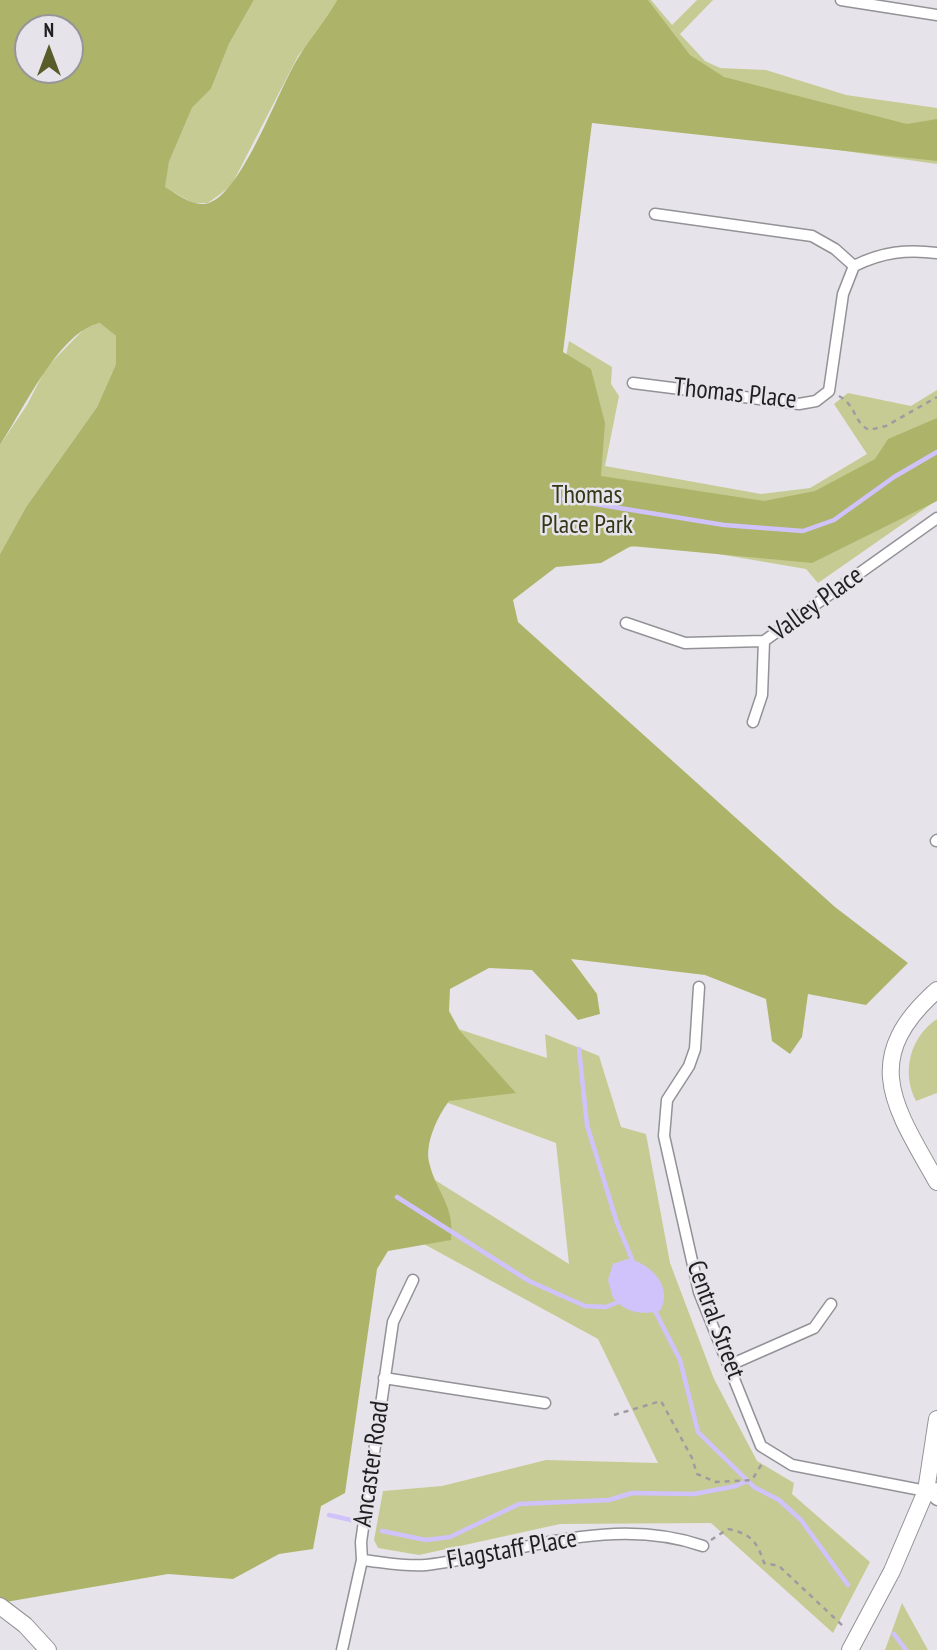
<!DOCTYPE html>
<style>
body{margin:0}
#map{position:relative;width:937px;height:1650px;overflow:hidden;background:#e6e4ea;font-family:"PT Sans Narrow",sans-serif}
canvas{display:block}
.north{position:absolute;left:14px;top:14px;width:70px;height:70px;box-sizing:border-box;background:#e6e4ea;border:2px solid #969599;border-radius:50%;rotate:0deg;font-size:19px;font-weight:700;line-height:28px;text-align:center;color:#1f1f20}
.north::after{content:'';display:block;margin:auto;width:24px;height:32px;background:#585c2a;clip-path:polygon(50% 0,100% 100%,50% 72%,0 100%)}
</style>
<div id="map">
<canvas width="937" height="1650"></canvas>
<div class="north">N</div>
</div>
<script>
const context = document.querySelector('canvas').getContext('2d');
context.lineJoin = 'round';
function fill(path, color) {
  context.fillStyle = color;
  context.fill(path, 'evenodd');
}
function stroke(path, color, width, dash) {
  context.strokeStyle = color;
  context.lineWidth = width;
  context.lineCap = dash ? 'butt' : 'round';
  context.setLineDash(dash || []);
  context.stroke(path);
}
function label(font, color, halo, rows, align = 'center') {
  context.font = font + ' "PT Sans Narrow",sans-serif';
  context.lineWidth = 5;
  context.setLineDash([]);
  context.textBaseline = 'middle';
  context.strokeStyle = halo;
  context.fillStyle = color;
  for (const [text, x, y, turn = 0] of rows) {
    context.save();
    context.translate(x, y);
    context.rotate((+turn || 0) * Math.PI / 180);
    context.textAlign = isNaN(turn) ? turn : align;
    if (halo) context.strokeText(text, 0, 0);
    context.fillText(text, 0, 0);
    context.restore();
  }
}
fill(new Path2D(`
 M 254,0 L 337,0 L 324,25 L 298,56 L 231,186 L 208,203 L 193,203 L 164,187 L 169,162 L 192,108 L 211,89 L 229,44 Z
 M 607,0 L 651,0 L 672,25 L 697,0 L 713,0 L 680,34 L 705,61 L 720,68 L 766,70 L 846,95 L 937,108 L 937,164 L 590,115 Z
 M 101,323 L 116,336 L 116,364 L 97,407 L 26,507 L 0,554 L 0,445 L 27,405 L 46,368 L 88,325 Z
 M 569,341 L 612,367 L 611,384 L 619,396 L 605,466 L 761,494 L 810,488 L 867,454 L 834,404 L 848,393 L 911,406 L 937,390 L 937,500 L 818,583 L 806,569 L 654,543 L 526,565 Z
 M 937,1019 L 937,1093 L 916,1101 C 901,1072 910,1037 937,1019 Z
 M 440,1023 L 547,1058 L 545,1034 L 599,1056 L 621,1127 L 646,1134 L 670,1263 L 714,1379 L 757,1461 L 794,1483 L 792,1494 L 870,1562 L 833,1633 L 711,1523 L 560,1524 L 419,1555 L 378,1548 L 374,1540 L 383,1491 L 442,1486 L 546,1460 L 658,1463 L 598,1339 L 400,1231 L 411,1165 L 569,1264 L 556,1143 L 424,1094 Z
 M 902,1603 L 928,1650 L 885,1650 Z`), '#c6cb93');
fill(new Path2D(`
 M 0,0 L 254,0 L 229,44 L 211,89 L 192,108 L 169,162 L 165,187 C 177,194 194,208 209,203 C 243,191 278,90 298,58 C 310,38 326,21 337,0 L 648,0 L 690,55 L 724,77 L 907,124 L 937,119 L 937,161 L 592,123 L 563,352 L 591,369 L 605,423 L 601,476 L 764,501 L 815,491 L 875,459 L 888,439 L 937,418 L 937,501 L 812,563 L 631,546 L 601,563 L 556,567 L 513,600 L 518,622 L 835,907 L 908,963 L 866,1005 L 808,994 L 802,1037 L 790,1054 L 772,1041 L 766,999 L 705,975 L 571,959 L 597,994 L 600,1014 L 578,1020 L 532,970 L 489,968 L 450,989 L 449,1011 L 460,1031 L 516,1093 L 449,1101 C 438,1116 425,1142 429,1162 C 436,1193 455,1204 451,1240 L 388,1251 L 377,1269 L 345,1493 L 321,1506 L 313,1549 L 279,1554 L 233,1579 L 168,1574 L 0,1603 L 0,554 L 26,507 L 97,407 L 116,364 L 116,336 L 100,323 C 59,331 23,411 0,445 ZM 28,28 L 70,28 L 70,70 L 28,70 Z`), '#adb46a');
fill(new Path2D(`
 M 627,1259 C 650,1262 674,1287 660,1311 C 640,1315 627,1313 613,1298 L 608,1280 L 613,1264 Z`), '#d0c3fb');
stroke(new Path2D(`
 M 564,499 L 724,525 L 803,531 L 834,520 L 894,477 L 937,452
 M 579,1049 L 587,1125 L 617,1223 L 634,1264
 M 397,1197 L 529,1281 L 585,1306 L 606,1307 L 621,1301
 M 653,1307 L 680,1360 L 698,1432 L 754,1487 L 779,1500 L 801,1520 L 848,1585
 M 329,1515 L 351,1520
 M 382,1531 L 426,1540 L 450,1537 L 519,1504 L 609,1500 L 632,1493 L 694,1494 L 736,1486 L 747,1481
 M 894,1634 L 906,1650`), '#d0c3fb', 4.5);
const street = new Path2D(`
 M 841,0 L 937,15
 M 655,214 L 812,236 L 835,249 L 854,266
 M 633,383 L 799,404 L 816,401 L 829,391 L 843,294 L 854,266 C 882,252 907,249 937,253
 M 626,623 L 685,643 L 764,641
 M 753,722 L 762,695 L 764,641 L 937,518
 M 936,841 L 937,840
 M 699,987 L 695,1049 L 689,1066 L 667,1100 L 664,1136 L 699,1292 L 761,1446 L 792,1465 L 926,1491 L 937,1488
 M 730,1365 L 814,1328 L 831,1304
 M 384,1378 L 545,1403
 M 926,1491 L 937,1500
 M 362,1560 C 382,1562 406,1567 426,1565 C 519,1554 609,1514 703,1546
 M 342,1650 L 362,1560 L 361,1542 L 393,1322 L 413,1280`);
const secondary = new Path2D(`
 M 937,990 C 859,1059 894,1106 937,1182
 M 0,1606 L 25,1625 L 48,1650
 M 850,1650 L 892,1571 L 926,1491 L 937,1419`);
stroke(street, '#939297', 13);
stroke(secondary, '#939297', 18);
stroke(new Path2D(`
 M 839,396 C 857,406 853,422 869,430 L 886,426 L 937,397
 M 614,1415 L 661,1401 L 692,1458 L 697,1474 L 716,1482 L 752,1480 L 763,1462
 M 711,1540 L 728,1529 C 751,1534 757,1541 764,1563 L 779,1566 L 843,1626`), '#9e9ca1', 2.5, [5, 5]);
stroke(street, '#fff', 10);
stroke(secondary, '#fff', 16);
label('26px', '#1f1f20', '#e6e4ea', [
 ["Thomas Place",735,394,6],
 ["Valley Place",817,604,-36],
 ["Central Street",715,1320,70],
 ["Ancaster Road",372,1464,-82],
 ["Flagstaff Place",512,1550,-10]
]);
label('26px', '#343717', '#e6e4ea', [
 ["Thomas",587,496],
 ["Place Park",587,526]
]);
</script>
